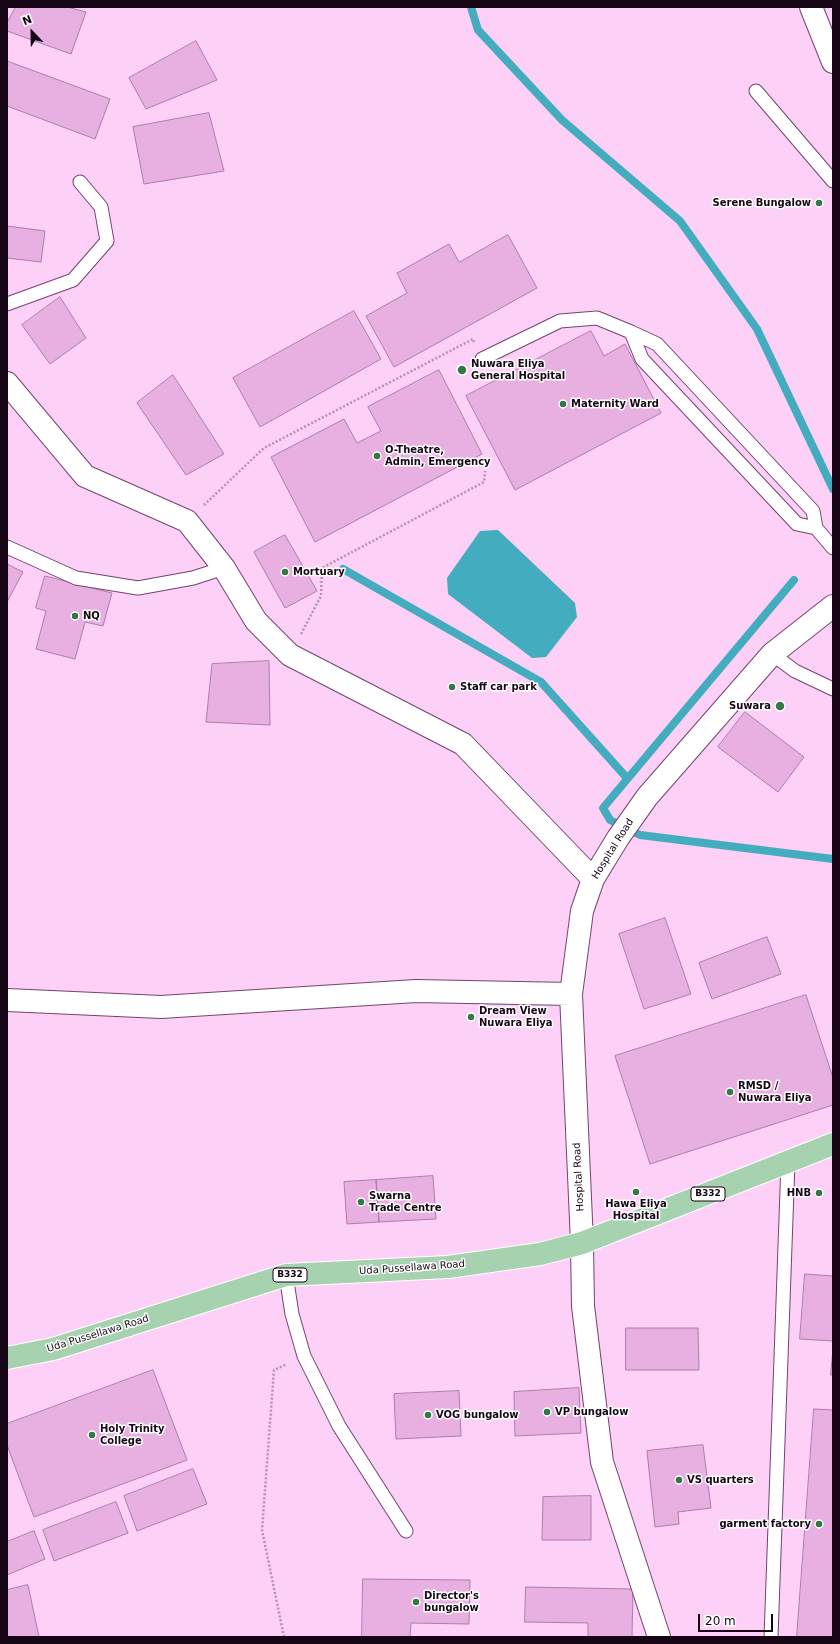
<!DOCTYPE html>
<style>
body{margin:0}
#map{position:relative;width:840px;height:1644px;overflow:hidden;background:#fdd0f7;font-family:"DejaVu Sans",sans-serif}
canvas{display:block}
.frame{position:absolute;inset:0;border:8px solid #160515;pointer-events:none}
.north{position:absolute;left:12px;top:12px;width:40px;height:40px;-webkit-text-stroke:3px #fff;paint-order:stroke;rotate:338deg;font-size:11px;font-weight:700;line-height:16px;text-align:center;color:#160515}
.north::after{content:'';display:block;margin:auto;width:14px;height:18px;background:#160515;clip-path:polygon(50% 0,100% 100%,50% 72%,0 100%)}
.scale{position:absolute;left:698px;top:1614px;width:75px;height:18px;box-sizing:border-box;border:2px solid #160515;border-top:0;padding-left:5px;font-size:12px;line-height:14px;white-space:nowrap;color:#160515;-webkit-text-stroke:3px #fff;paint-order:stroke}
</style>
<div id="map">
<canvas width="840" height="1644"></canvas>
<div class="frame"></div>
<div class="north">N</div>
<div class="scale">20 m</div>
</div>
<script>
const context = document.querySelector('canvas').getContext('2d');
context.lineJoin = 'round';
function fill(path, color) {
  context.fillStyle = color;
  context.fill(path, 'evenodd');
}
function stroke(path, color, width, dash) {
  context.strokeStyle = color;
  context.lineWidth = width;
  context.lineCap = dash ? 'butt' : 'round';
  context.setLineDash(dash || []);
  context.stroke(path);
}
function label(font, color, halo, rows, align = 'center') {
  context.font = font + ' "DejaVu Sans",sans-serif';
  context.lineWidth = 3;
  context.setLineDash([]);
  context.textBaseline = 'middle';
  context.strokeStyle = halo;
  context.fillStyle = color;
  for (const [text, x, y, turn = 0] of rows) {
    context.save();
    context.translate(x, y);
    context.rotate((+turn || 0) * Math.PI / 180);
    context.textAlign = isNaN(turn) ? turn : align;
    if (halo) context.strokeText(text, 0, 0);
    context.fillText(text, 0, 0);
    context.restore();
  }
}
fill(new Path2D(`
 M 498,530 L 575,603 L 577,617 L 546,657 L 532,658 L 448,594 L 447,578 L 480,531 Z`), '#43acbe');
stroke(new Path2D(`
 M 471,7 L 478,30 L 562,120 L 680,221 L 757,329 L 833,489
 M 343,569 L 541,682 L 627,778
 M 794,580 L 603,808 L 610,820 L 640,835 L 833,859`), '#43acbe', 8);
const building = new Path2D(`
 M 16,7 L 67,7 L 86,12 L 71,54 L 7,31 L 7,23 Z
 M 196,41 L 217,80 L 146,109 L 129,78 Z
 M 7,61 L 110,99 L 95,139 L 7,106 Z
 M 209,113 L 224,171 L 144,184 L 133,127 Z
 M 7,226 L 45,231 L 41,262 L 7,258 Z
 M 508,235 L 537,288 L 394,367 L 366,316 L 407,293 L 397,273 L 449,244 L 459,262 Z
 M 60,297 L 86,338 L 50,364 L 22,325 Z
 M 354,311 L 381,359 L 260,427 L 233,378 Z
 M 591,331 L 604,356 L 625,344 L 661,413 L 515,490 L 466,396 Z
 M 439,370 L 482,454 L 315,542 L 271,457 L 344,419 L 357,443 L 381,431 L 368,407 Z
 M 173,375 L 224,454 L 186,475 L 137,403 Z
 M 285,535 L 317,591 L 285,608 L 254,552 Z
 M 7,564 L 23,572 L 7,602 Z
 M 45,576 L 112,593 L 103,626 L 85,622 L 75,659 L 36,649 L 46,611 L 36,608 Z
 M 269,661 L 270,725 L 206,722 L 212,664 Z
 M 745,712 L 804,757 L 778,792 L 718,747 Z
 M 665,918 L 691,994 L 644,1009 L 619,934 Z
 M 767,937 L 781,974 L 712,999 L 699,963 Z
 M 806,995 L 833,1078 L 833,1105 L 650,1164 L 615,1056 Z
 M 433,1176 L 436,1219 L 379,1222 L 376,1180 Z
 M 376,1180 L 379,1222 L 347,1224 L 344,1182 Z
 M 805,1274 L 833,1276 L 833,1341 L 800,1339 Z
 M 626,1328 L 698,1328 L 699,1370 L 626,1370 Z
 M 833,1349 L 833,1375 L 831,1375 Z
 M 153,1370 L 187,1460 L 34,1517 L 7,1445 L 7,1424 Z
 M 579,1388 L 581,1433 L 515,1436 L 514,1392 Z
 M 459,1391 L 461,1436 L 396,1439 L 394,1394 Z
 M 814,1409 L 833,1410 L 833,1637 L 797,1637 Z
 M 703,1445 L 711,1508 L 678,1512 L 679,1524 L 655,1527 L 647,1451 Z
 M 193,1469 L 207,1504 L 137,1531 L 124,1496 Z
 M 591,1496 L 591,1540 L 542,1540 L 543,1497 Z
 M 116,1502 L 128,1533 L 54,1561 L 43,1530 Z
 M 34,1531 L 45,1559 L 7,1575 L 7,1542 Z
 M 363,1579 L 470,1580 L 469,1624 L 411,1623 L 410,1637 L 362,1637 Z
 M 28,1585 L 39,1637 L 7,1637 L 7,1590 Z
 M 526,1587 L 633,1589 L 632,1637 L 588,1637 L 588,1623 L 525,1622 Z`);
fill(building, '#e7b0e1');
stroke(building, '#af7baa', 1);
const lane = new Path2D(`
 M 756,91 L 833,181
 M 7,304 L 73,280 L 107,241 L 101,207 L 80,182
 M 631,332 L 642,359 L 797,524 L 816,528
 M 482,359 L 560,321 L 597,318 L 631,332 L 657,344 L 813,511 L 816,528 L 833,548
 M 7,547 L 76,578 L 138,588 L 193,578 L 224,568
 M 772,654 L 795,671 L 833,689
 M 286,1275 L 292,1314 L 304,1356 L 339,1426 L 406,1531
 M 771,1637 L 788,1162`);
const street = new Path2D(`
 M 811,7 L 833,62
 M 7,383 L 85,476 L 187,521 L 224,568 L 256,621 L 290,655 L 463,744 L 593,879
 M 7,1000 L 161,1007 L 416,991 L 571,994
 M 659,1637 L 602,1462 L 583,1306 L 582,1243 L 571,994 L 582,911 L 593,879 L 618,838 L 647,797 L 772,654 L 833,606`);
const primary = new Path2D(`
 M 7,1358 L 53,1349 L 286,1275 L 448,1267 L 540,1254 L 582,1243 L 833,1144`);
stroke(lane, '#73446f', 15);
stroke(street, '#73446f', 24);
stroke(primary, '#fff', 24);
stroke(new Path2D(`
 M 204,505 L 264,448 L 473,339 L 474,342
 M 301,634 L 321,596 L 322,568 L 484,482 L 485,471
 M 284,1637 L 262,1530 L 274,1370 L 287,1364`), '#b590b0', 2.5, [2, 2]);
stroke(lane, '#fff', 13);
stroke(street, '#fff', 22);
stroke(primary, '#a7d2b0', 22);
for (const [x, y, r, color] of [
 [819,203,4,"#327945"],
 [462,370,5,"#327945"],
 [563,404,4,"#327945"],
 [377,456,4,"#327945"],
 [285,572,4,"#327945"],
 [75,616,4,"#327945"],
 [452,687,4,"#327945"],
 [780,706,5,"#327945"],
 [471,1017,4,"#327945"],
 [730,1092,4,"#327945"],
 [636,1192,4,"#327945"],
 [819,1193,4,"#327945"],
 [361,1202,4,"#327945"],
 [547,1412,4,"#327945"],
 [428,1415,4,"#327945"],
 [92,1435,4,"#327945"],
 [679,1480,4,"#327945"],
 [819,1524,4,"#327945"],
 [416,1602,4,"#327945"]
]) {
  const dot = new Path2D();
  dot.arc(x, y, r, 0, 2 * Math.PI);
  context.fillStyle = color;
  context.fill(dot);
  stroke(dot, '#fff', 1.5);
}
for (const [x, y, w] of [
 [708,1194,34],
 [290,1275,34]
]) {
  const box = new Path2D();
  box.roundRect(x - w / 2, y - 7, w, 14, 3);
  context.fillStyle = '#fff';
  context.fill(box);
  stroke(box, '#160515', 1);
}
label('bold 9px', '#160515', null, [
 ["B332",708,1194],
 ["B332",290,1275]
]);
label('bold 10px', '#160515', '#fff', [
 ["Serene Bungalow",811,203,"right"],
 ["Nuwara Eliya",471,364],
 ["General Hospital",471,376],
 ["Maternity Ward",571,404],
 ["O-Theatre,",385,450],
 ["Admin, Emergency",385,462],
 ["Mortuary",293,572],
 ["NQ",83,616],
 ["Staff car park",460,687],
 ["Suwara",771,706,"right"],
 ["Dream View",479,1011],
 ["Nuwara Eliya",479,1023],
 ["RMSD /",738,1086],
 ["Nuwara Eliya",738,1098],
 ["HNB",811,1193,"right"],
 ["Swarna",369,1196],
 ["Trade Centre",369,1208],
 ["Hawa Eliya",636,1204,"center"],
 ["Hospital",636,1216,"center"],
 ["VP bungalow",555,1412],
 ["VOG bungalow",436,1415],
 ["Holy Trinity",100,1429],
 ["College",100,1441],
 ["VS quarters",687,1480],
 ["garment factory",811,1524,"right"],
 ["Director's",424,1596],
 ["bungalow",424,1608]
], 'left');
label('10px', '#160515', '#fff', [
 ["Hospital Road",613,849,-58],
 ["Hospital Road",579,1177,-93],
 ["Uda Pussellawa Road",412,1268,-4],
 ["Uda Pussellawa Road",98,1334,-17]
]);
</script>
